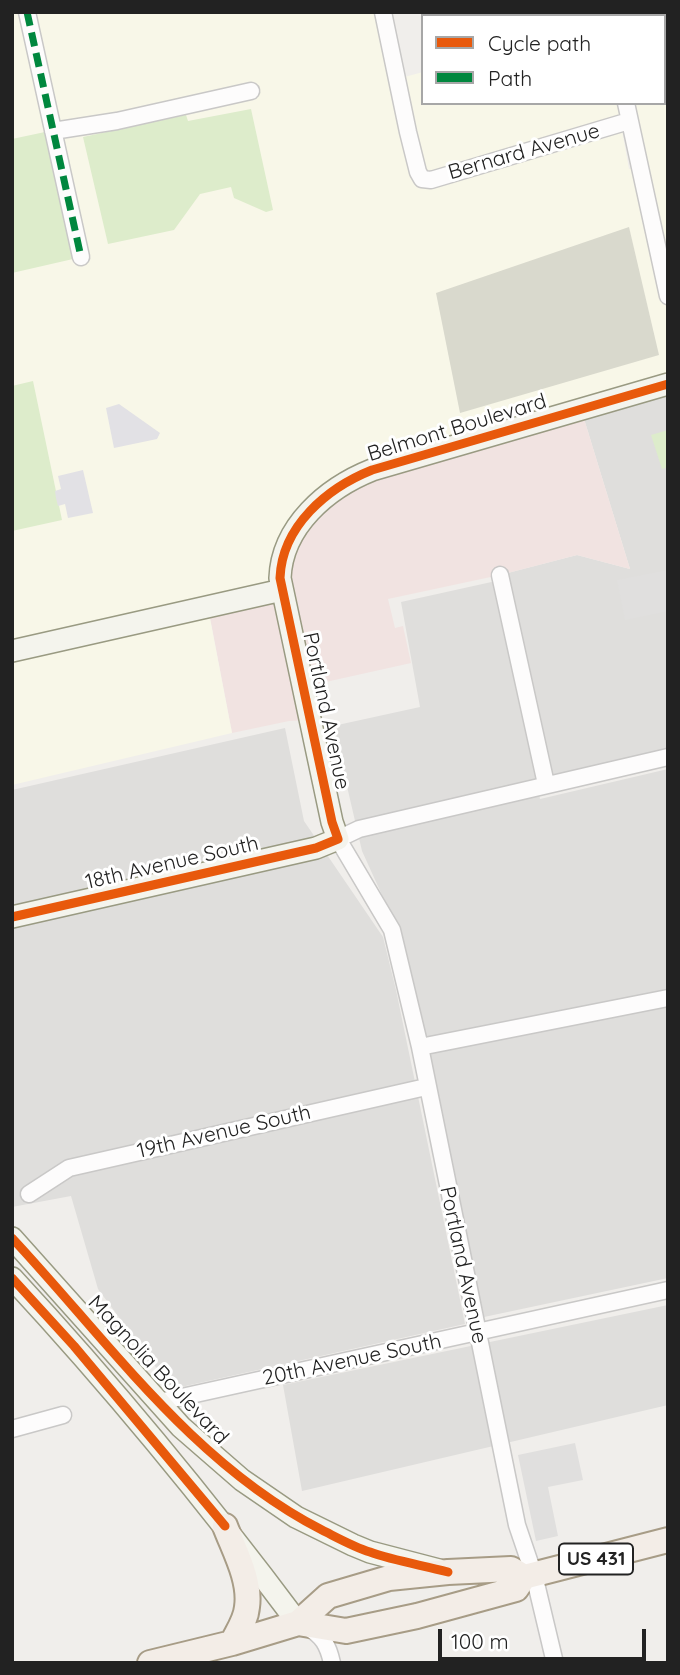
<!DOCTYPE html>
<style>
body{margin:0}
#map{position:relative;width:680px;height:1675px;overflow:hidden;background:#f0eeeb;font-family:Quicksand,sans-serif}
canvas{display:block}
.frame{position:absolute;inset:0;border:14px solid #222;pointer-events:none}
.legend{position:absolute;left:421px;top:14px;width:245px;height:91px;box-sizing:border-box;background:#fff;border:2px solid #a7a7a7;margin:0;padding:9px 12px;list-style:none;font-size:21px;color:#222}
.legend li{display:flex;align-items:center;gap:14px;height:35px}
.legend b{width:35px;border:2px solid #a7a7a7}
.scale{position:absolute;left:438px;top:1629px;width:208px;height:32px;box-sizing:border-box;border:4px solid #222;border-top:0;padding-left:9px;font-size:21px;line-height:24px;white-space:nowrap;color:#222;-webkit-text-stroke:5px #fff;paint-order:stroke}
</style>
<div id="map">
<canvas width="680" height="1675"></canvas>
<div class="frame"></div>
<ul class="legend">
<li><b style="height:9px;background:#e8590c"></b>Cycle path</li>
<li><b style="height:9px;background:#00873e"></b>Path</li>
</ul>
<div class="scale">100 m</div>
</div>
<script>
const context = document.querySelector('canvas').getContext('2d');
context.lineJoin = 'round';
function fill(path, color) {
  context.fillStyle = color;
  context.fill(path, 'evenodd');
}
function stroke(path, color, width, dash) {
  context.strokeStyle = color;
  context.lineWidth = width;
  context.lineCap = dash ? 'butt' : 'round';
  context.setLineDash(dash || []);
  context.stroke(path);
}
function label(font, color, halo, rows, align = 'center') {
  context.font = font + ' Quicksand,sans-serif';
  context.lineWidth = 6;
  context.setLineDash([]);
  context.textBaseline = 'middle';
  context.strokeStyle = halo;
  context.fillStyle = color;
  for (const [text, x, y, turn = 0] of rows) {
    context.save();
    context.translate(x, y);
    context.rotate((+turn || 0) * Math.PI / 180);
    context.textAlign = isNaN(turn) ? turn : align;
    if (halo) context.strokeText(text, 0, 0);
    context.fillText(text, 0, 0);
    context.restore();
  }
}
fill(new Path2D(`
 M 668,384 L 668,757 L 546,784 L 500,575 L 577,555 L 630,569 L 581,409 Z
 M 496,581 L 540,799 L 668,769 L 668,1278 L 484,1317 L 424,1033 L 401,937 L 362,851 L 333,726 L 420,707 L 401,602 Z
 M 285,728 L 304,821 L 383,937 L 396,990 L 465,1324 L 172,1389 L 98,1289 L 71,1196 L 12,1207 L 12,790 Z
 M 668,1305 L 668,1405 L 302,1491 L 283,1385 Z`), '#dfdedc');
fill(new Path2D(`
 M 581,409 L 630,569 L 577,555 L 500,575 L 388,599 L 395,628 L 403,626 L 411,663 L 303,687 L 310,720 L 289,721 L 232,733 L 208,607 L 281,564 L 337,488 Z`), '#f1e3e1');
fill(new Path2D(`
 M 12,12 L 383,12 L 397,79 L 423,72 L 423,103 L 617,103 L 629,169 L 639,167 L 634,103 L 664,103 L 664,19 L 668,18 L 668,384 L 372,470 L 308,514 L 282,590 L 208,608 L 232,733 L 12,785 Z
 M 495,12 L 601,12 L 602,16 L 496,16 Z`), '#f8f7e8');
fill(new Path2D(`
 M 629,227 L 659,355 L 460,413 L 436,293 Z`), '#d9d9cd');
fill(new Path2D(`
 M 251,109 L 273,210 L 266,212 L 234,198 L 231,187 L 200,194 L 174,230 L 108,244 L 83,137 L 186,115 L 188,121 Z
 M 45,132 L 73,259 L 12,273 L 12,139 Z
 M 33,381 L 62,520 L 12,531 L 12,386 Z
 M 668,430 L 668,467 L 662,469 L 651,435 Z`), '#ddeccb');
fill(new Path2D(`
 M 668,570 L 668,611 L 625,620 L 617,580 Z
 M 575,1443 L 583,1480 L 548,1487 L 558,1536 L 536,1541 L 518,1455 Z`), '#e0dfde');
fill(new Path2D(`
 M 119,404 L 160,433 L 157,439 L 114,448 L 106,408 Z
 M 83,470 L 93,513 L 68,518 L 65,504 L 58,506 L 56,498 L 55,491 L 61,489 L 58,476 Z`), '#e2e1e5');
const street = new Path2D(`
 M 27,12 L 81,257
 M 383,12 L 408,132 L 418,172 L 422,179 L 431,180 L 629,121
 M 606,12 L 607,16
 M 626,103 L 668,296
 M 53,131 L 117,121 L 251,91
 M 500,575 L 546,784
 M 420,1047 L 668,998
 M 29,1194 L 69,1168 L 426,1087
 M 159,1402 L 668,1290
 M 12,1429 L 63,1415
 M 307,1627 C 323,1636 328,1645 332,1663
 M 555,1663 L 534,1575 L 517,1525 L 420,1047 L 392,930 L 338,839 L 359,829 L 668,757`);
const secondary = new Path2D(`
 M 12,651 L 282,590
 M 12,917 L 316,848 L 338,839 L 332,822 L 280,578 C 282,526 327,488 372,470 L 668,384
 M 12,1238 L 181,1427 L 242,1480 L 296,1517 L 353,1545 L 370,1552 L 439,1570
 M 12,1278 C 114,1388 209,1504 298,1623`);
const primary = new Path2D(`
 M 225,1526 C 234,1550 251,1580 247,1607 C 246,1620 238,1631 232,1643
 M 298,1623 L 346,1631 L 417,1616 L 516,1589 L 524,1577
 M 150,1663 L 232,1643 L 298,1623 L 328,1596 L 389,1578 L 448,1572 L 511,1569 L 524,1577 L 668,1540`);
stroke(street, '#c9c8c7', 19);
stroke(secondary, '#999a82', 24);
stroke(primary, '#a79c86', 28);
stroke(street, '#fdfcfc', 16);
stroke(secondary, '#f4f4ed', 21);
stroke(primary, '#f3ede7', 24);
stroke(new Path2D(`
 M 27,12 L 81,257`), '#00873e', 7, [14, 7]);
stroke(new Path2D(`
 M 12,917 L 316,848 L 338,839 L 332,822 L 280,578 C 282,526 327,488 372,470 L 668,384
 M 12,1238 C 109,1342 193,1464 322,1530 C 338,1538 354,1547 370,1552 C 395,1561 422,1565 448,1572
 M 12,1278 L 74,1346 L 225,1526`), '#e8590c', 9);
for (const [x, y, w] of [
 [596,1559,74]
]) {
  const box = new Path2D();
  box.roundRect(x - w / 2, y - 15.5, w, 31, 5);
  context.fillStyle = '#fff';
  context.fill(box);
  stroke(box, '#222', 2);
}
label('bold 19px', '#222', null, [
 ["US 431",596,1559]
]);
label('21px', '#222', '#fff', [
 ["Bernard Avenue",524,152,-16],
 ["Belmont Boulevard",457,428,-17],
 ["Portland Avenue",326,711,78],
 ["18th Avenue South",172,863,-13],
 ["19th Avenue South",224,1132,-13],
 ["Portland Avenue",463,1265,78],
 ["20th Avenue South",352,1360,-12],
 ["Magnolia Boulevard",158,1370,47]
]);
</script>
